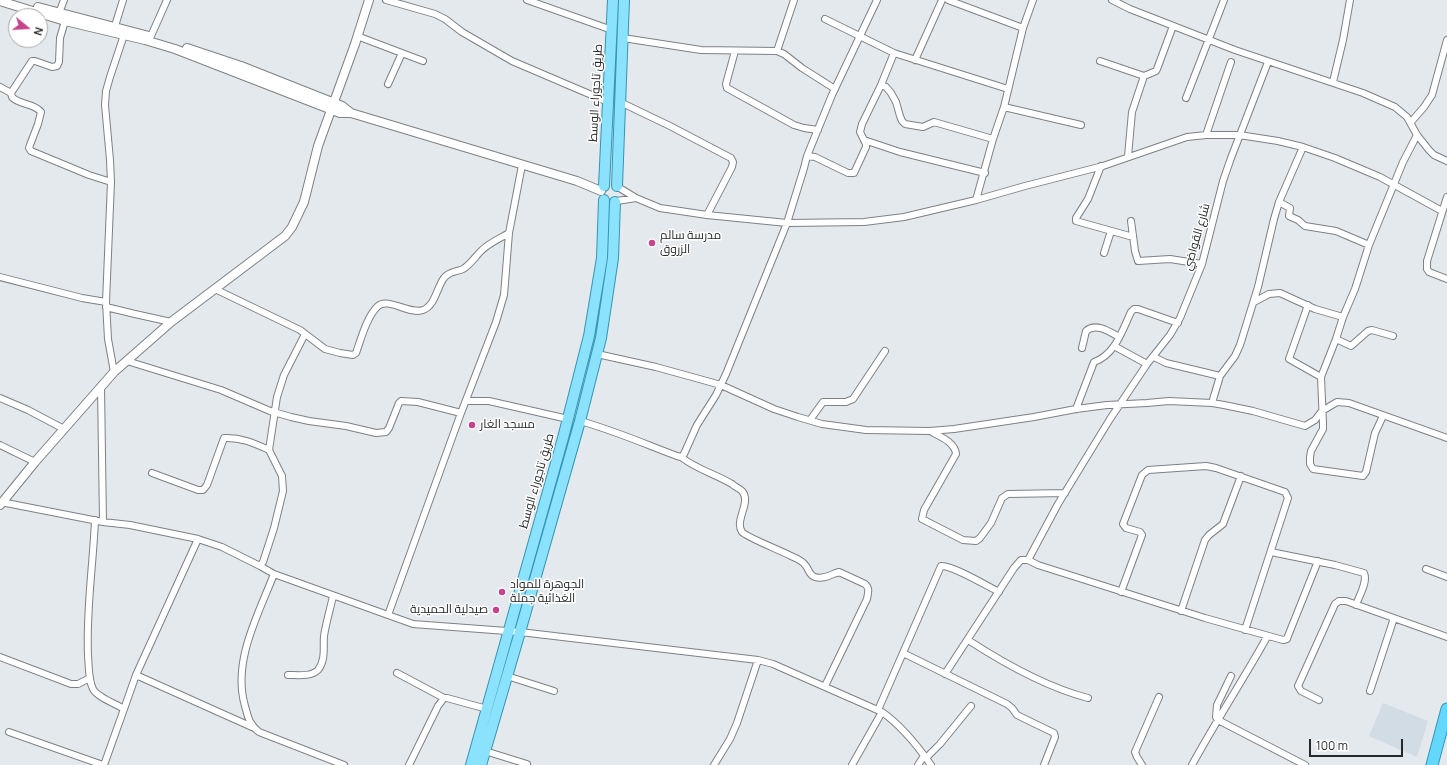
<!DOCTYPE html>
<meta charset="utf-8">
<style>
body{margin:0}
#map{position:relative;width:1447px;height:765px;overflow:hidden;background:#e4e9ed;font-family:Manrope,sans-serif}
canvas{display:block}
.north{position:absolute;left:8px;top:8px;width:40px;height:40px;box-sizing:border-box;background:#fff;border:1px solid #a8a9a9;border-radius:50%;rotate:108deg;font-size:11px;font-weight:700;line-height:16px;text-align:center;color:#262829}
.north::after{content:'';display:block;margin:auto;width:14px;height:18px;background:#c6448c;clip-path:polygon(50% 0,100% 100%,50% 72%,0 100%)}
.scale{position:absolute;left:1309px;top:739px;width:94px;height:18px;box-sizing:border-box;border:2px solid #262829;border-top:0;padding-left:5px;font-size:12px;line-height:14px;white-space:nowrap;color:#262829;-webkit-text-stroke:3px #fff;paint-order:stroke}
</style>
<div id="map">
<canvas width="1447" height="765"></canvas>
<div class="north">N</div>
<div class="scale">100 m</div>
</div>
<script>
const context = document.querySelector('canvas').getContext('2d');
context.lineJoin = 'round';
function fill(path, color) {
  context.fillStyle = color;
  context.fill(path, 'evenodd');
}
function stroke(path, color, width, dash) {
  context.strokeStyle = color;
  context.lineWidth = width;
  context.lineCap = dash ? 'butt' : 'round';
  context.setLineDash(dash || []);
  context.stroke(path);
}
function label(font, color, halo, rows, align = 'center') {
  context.font = font + ' Manrope,Cairo,sans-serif';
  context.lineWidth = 3;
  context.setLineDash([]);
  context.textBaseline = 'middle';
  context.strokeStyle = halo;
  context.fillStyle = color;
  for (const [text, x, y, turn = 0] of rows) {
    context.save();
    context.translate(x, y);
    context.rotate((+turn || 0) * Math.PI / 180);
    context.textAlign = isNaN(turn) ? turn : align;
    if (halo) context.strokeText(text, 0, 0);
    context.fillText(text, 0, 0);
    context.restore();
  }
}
fill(new Path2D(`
 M 1383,703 L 1428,721 L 1417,757 L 1369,736 Z`), '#d2dce5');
const minor = new Path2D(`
 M 386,0 L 435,14 L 445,19 L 462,32 L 512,61 L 608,102
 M 527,0 L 612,30
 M 948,0 L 1023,28
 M 1112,0 L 1130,9 L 1235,50 L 1363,93 L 1395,107 L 1407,117 L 1417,135 L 1429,150 L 1434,155 L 1447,161
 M 59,13 L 64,0
 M 825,19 L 894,53 L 1008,89
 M 115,26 L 123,0
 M 151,36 L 167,0
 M 357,36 L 423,61
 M 623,38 L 701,50 L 777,51 L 784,54 L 802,68 L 835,89
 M 735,51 L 726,84 L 727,88 L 794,125 L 804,128 L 818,130
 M 777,51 L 794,0
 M 915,60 L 942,0
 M 1100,61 L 1144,76
 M 1333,82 L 1343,40 L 1350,0
 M 388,84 L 402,53
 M 881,85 L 886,87 L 891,93 L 896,102 L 900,116 L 902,121 L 905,124 L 923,127 L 934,122 L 993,139
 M 0,87 L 11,93 L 12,97 C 19,105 34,103 41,112 L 38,124 L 30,145 L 29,148 L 31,151 L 89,175 L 111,182
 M 11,93 L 32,61 L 35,61 L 52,67 L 57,66 L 59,62 L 60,38 L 65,21
 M 1186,98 L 1224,0
 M 620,102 L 670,126 L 731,158 L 733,162 L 732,167 L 707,215
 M 1004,107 L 1081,125
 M 1411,122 L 1424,107 L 1432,95 L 1447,40
 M 1206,135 L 1231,62
 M 864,140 L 900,152 L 985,173
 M 807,156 L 832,95 L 877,0
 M 1128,156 L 1132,112 L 1144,76 L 1156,71 L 1157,69 L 1173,26
 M 1101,166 L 1088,199 L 1076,218 L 1076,221 L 1133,237
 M 618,187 L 636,198 L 660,208 L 707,215 L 787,223 L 864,222 L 904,217 L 976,200 L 1025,186 L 1103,166 L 1187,137 L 1206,135 L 1239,135 L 1278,141 L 1303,147 L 1335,158 L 1380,177 L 1442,211
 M 1447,197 L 1427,261 L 1427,269 L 1429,272 L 1447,279
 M 976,200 L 993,139 L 1004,107 L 1023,28 L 1033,0
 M 617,201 L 636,198
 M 1279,202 L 1290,208 L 1289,216 L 1298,220 L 1305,226 L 1336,231 L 1369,245
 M 1131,221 L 1135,251 L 1138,261 L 1170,259 L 1202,264
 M 1104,253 L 1111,231
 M 0,277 L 82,298 L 106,302
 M 215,289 L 300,330 L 325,349 L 340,353 L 353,355 L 356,353 C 361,339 367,316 378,306 C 388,297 410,315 423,310 C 435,306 437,287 444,278 C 449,271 457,272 463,269 C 470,265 475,257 481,251 C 489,243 499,239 509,233
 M 1254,302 L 1269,294 L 1280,293 L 1315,309 L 1343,317
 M 1308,305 L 1289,359 L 1321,377
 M 106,307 L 135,314 L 171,322
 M 1336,339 L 1351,346 L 1368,331 L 1372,330 L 1393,336
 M 1114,346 L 1147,364
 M 1082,348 L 1086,331 C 1096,322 1110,332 1119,337
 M 597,354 L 656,367 L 721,385 L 774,409 L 798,417 L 822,424 L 866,430 L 930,431 L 954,429 L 1034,417 L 1076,409 L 1107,405 L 1147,403 L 1169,401 L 1212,403 L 1224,405 L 1253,411 L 1305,426 L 1315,420 L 1322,411 L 1337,402 L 1349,403 L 1447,438
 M 1154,357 L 1166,363 L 1220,376
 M 127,361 L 221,390 L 270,411 L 291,417 L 309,421 L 346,426 L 376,433 L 386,432 L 389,428 L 399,403 L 401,401 L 418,402 L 461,413
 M 114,372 L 108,339 L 106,302 L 111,182 L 110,160 L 105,105 L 106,91 L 110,77 L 124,35
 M 101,387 L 103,522
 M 0,398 L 28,410 L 64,429
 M 466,401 L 489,401 L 568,419
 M 1212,403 L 1220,376 L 1235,356 L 1240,345 L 1258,287 L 1274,219 L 1279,202 L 1303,147
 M 1076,409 L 1094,362 C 1115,355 1122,331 1131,312 L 1134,309 L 1138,309 L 1178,323
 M 1383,416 L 1375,433 L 1366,472 L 1363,476 L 1313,469 L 1310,464 L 1310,457 L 1311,451 L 1323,429 L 1323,424 L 1321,377 L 1336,339 L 1343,317 L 1355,289 L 1369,245 L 1403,162 L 1417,135
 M 810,420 L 823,402 L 846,402 L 853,399 L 885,351
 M 580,421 C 613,430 645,444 677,456 L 681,457 L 684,454 L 697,425 L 716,395 L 726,374 L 787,223 L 804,168 L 807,156 L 815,157 L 848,173 L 854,173 L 866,147 L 866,144 L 860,132 L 862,124 L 881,85 L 894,53
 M 930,431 C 939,436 955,442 956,454 L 924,510 L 922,519 L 963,540 L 976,541 L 980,538 L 991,523 L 1002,498 L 1008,494 L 1065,493
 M 0,445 L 35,462
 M 681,457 C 696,469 715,474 732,484 C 735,487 739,488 742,491 C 752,502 734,520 742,532 C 746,537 782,551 791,556 C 796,558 803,561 806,566 C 809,570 809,575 815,577 C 824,580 831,574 839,572 L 865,584 C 870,588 868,593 867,599 L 825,686
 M 152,473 L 198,490 L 203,490 L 207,485 L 224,438 C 240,437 254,443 269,450
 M 1,502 L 103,522 L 130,525 L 198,539 L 222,547 L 260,566 L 274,574 L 413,624 L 520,632 L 758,660 L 773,664 L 882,712 C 902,726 917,745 931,765
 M 95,520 C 93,566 86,610 88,655 C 89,666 88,679 93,689 C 97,697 116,704 124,709 L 104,765
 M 1271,552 L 1335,565 L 1364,573 C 1368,582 1359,596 1356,605
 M 1028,560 L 1038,565 L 1205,618 L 1283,640 L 1287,639 L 1288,636 L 1318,561
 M 260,566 L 263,562 L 274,528 L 283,491 L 282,476 L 269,450 L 277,397 L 284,375 L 305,334
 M 1426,569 L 1447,577
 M 274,574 C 258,615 232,662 245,706 C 248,717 249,724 259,732 L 344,765
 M 1121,592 L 1142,535 L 1140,532 L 1126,528 L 1123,524 L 1142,475 L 1148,470 L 1206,466 L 1216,468 L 1285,492 L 1288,498 L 1245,630
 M 1181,611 L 1205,540 L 1209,535 L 1223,524 L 1241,476
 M 388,615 L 461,413 L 496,322 L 504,295 L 509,233 L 522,165
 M 968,640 C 1002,662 1049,688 1088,698
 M 903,653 L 1007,704 L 1012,708 L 1017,715 L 1054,733 L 1055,737 L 1044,765
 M 0,657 L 71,684 L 78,684 L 90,678
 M 397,673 L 444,698
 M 945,674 L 1014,568 L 1021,560 L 1028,560 L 1058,504 L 1110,419 L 1147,364 L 1170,335 L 1180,318 L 1202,264 L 1223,181 L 1231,158 L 1268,62
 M 136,675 L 252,727
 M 288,675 C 297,675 311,677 318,670 C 326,660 323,647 324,636 C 326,623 330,610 333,596
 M 507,676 L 554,691
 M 1231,676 L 1217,705 L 1216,717 L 1218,720 L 1305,765
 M 1370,691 L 1394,618
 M 1319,700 L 1301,691 L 1298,686 L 1335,604 L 1339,601 L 1346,601 L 1447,637
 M 124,709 L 136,675 L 198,539
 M 878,710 L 941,566 C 952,565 987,586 999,592
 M 9,732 L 103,765
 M 485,751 L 527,764
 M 926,758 L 940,744 L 971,706
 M 409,765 L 438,706 L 444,698 L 447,698 L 487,709
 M 714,765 L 730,739 L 737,723 L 758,660
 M 852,765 L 882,712
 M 918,765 L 924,756
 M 1142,765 L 1137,757 L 1135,752 L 1159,697
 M 1192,765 C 1216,721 1243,680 1267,637`);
const tertiary = new Path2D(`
 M 0,1 L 65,21 L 145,40 L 175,49 L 340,113 L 351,113 L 577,181 L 601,191
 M 38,7 L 149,36
 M 187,48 L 241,66 L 342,106 L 351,113
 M 0,505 L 35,462 L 114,372 L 171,322 L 285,236 L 292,227 L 304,202 L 318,146 L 355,44 L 369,0`);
const primary = new Path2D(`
 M 604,186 L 613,0
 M 617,186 L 624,0
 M 471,765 L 563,438 L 589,336 L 602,258 L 604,200
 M 481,765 L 520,632 L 580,421 L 601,338 L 613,258 L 615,202`);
const trunk = new Path2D(`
 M 1432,765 L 1447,709`);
stroke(minor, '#7d8185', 8);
stroke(tertiary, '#7d8185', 10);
stroke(primary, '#3695b2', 12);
stroke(trunk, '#3695b2', 13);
stroke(minor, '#fff', 6);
stroke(tertiary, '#fff', 8);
stroke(primary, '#8be2fd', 10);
stroke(trunk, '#64d8fc', 11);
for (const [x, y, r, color] of [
 [652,243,4,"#c6448c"],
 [472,425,4,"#c6448c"],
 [502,592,4,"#c6448c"],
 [496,610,4,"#c6448c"]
]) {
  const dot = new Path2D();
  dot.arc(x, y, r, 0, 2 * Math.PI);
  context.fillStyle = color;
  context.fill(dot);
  stroke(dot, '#fff', 1.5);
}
label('12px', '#262829', '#fff', [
 ["طريق تاجوراء الوسط",596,93,-87],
 ["شارع القواضي",1197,237,-74],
 ["طريق تاجوراء الوسط",537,481,-74]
]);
label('12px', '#262829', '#fff', [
 ["مدرسة سالم",660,236],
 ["الزروق",660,250],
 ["مسجد الغار",480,425],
 ["الجوهرة للمواد",510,585],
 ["الغذائية جملة",510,599],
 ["صيدلية الحميدية",488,610,"right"]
], 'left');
</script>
